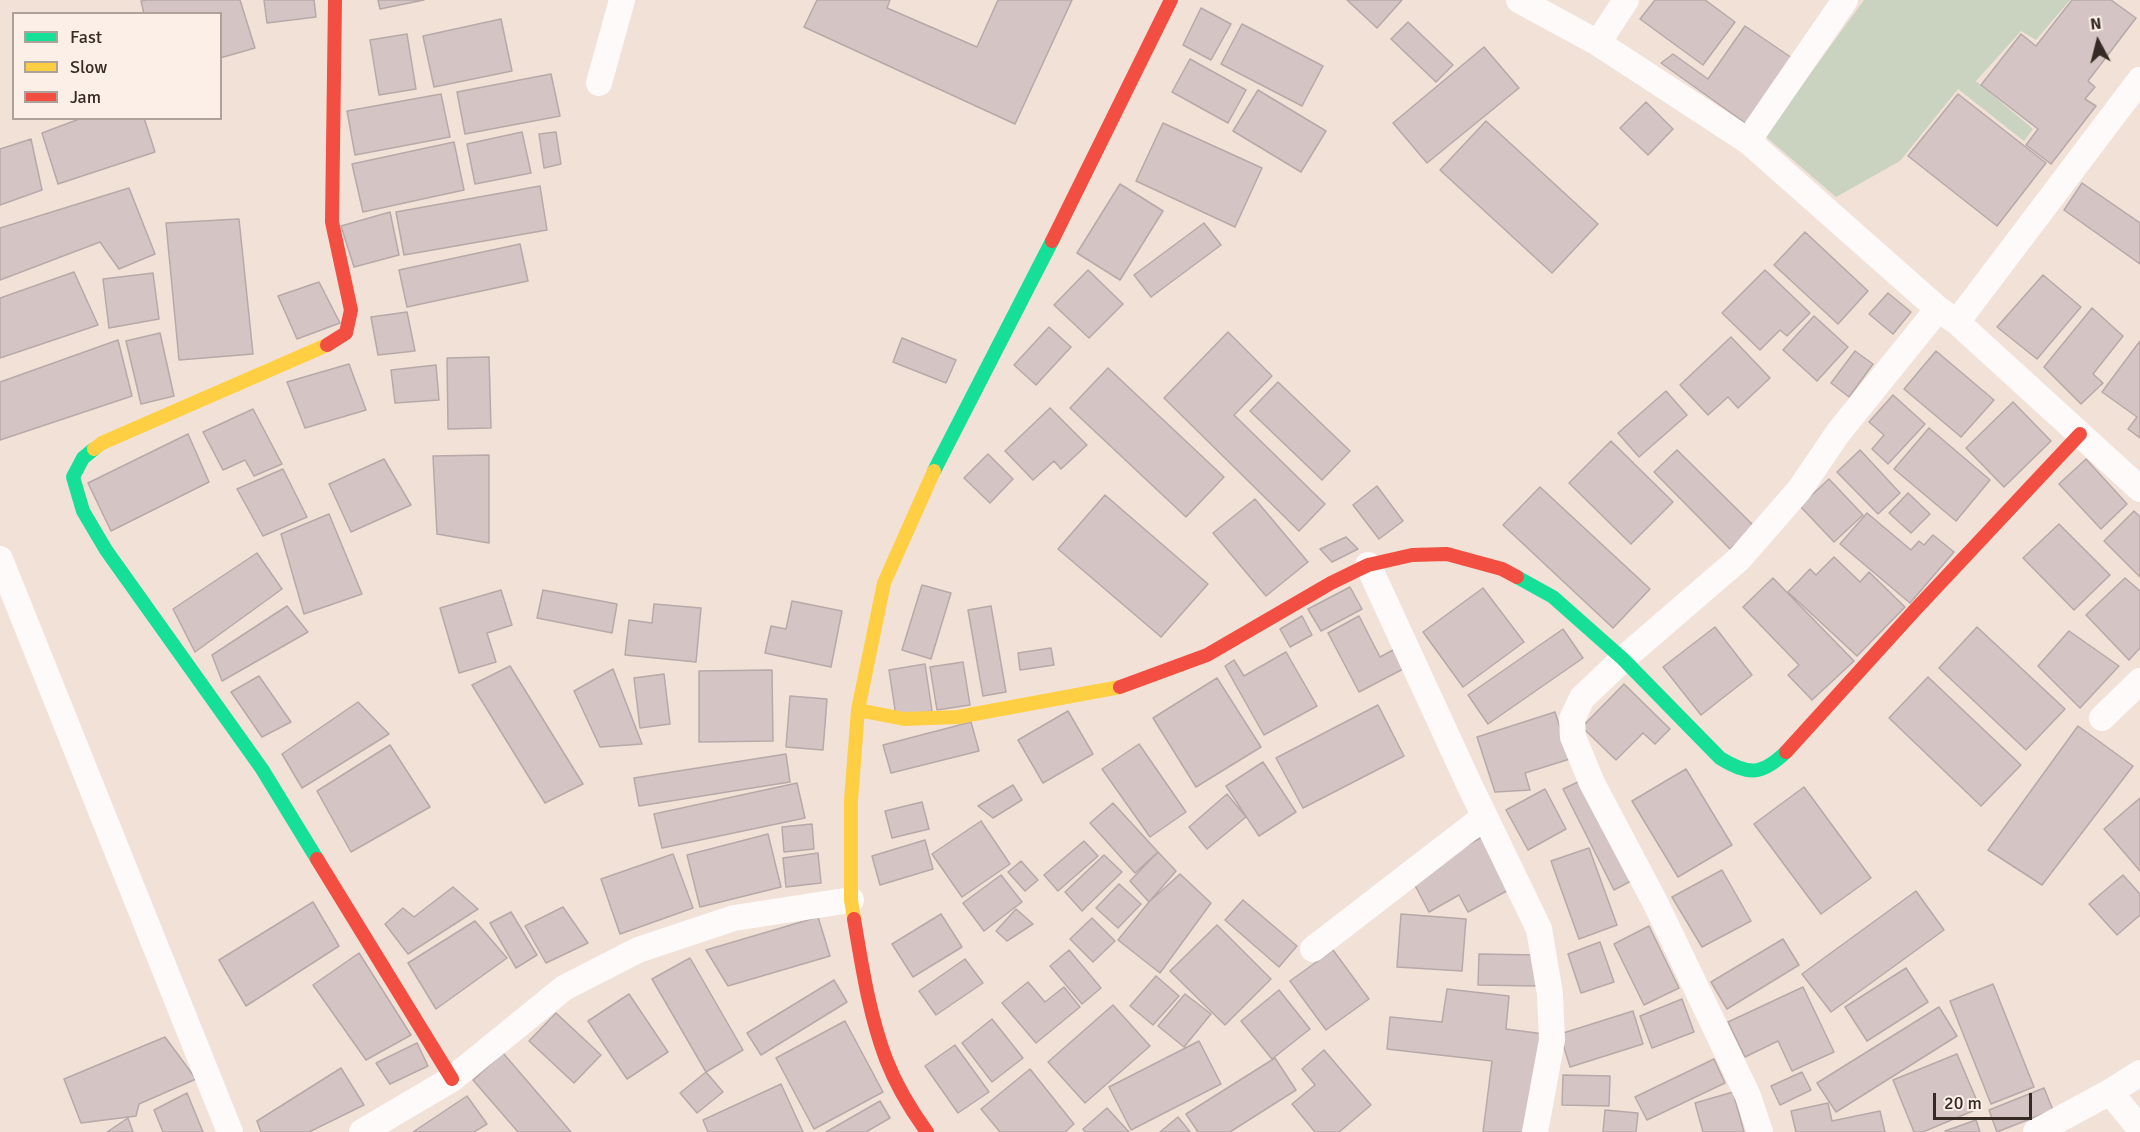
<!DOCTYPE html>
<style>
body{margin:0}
#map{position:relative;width:2140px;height:1132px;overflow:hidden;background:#f2e1d7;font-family:Signika,sans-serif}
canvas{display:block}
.legend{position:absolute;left:12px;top:12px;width:210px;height:108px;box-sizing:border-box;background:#fcefe8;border:2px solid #ada19a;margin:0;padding:8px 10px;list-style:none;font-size:18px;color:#362b24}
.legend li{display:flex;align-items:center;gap:12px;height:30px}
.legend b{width:30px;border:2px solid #ada19a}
.north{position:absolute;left:2068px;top:12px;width:60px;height:60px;-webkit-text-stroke:4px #fcefe8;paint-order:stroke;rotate:353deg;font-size:16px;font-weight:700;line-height:24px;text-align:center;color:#362b24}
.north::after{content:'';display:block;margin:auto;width:21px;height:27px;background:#362b24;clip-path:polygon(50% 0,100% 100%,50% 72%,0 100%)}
.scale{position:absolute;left:1933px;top:1093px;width:99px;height:27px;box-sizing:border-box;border:3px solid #362b24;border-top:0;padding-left:8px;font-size:18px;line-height:21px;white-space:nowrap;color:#362b24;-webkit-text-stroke:4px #fcefe8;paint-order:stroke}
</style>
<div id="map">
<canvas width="2140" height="1132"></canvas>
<ul class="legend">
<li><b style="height:8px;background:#16e098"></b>Fast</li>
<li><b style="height:8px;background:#ffcf43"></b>Slow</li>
<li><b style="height:8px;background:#f24e42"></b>Jam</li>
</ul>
<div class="north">N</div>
<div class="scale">20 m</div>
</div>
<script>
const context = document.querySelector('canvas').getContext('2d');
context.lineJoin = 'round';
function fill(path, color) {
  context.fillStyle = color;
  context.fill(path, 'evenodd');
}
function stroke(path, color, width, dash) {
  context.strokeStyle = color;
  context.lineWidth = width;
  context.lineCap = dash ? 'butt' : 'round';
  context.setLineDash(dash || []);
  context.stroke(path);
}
fill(new Path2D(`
 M 1864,0 L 2070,0 L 2036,40 L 2021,31 L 1976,81 L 2033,129 L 2024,141 L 1958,89 L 1900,161 L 1836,197 L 1765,136 Z`), '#cad2c0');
const building = new Path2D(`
 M 147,0 L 240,0 L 255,48 L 220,58 L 220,14 L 144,14 L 141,1 Z
 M 264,0 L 314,0 L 316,17 L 267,23 Z
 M 378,0 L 424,0 L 380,9 Z
 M 817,0 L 890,0 L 887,8 L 977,47 L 998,0 L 1072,0 L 1015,124 L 804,27 Z
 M 1347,0 L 1402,0 L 1377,28 Z
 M 1655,0 L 1705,0 L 1735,22 L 1703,65 L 1640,19 Z
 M 2072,0 L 2111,0 L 2136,18 L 2088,81 L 2095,87 L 2085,99 L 2096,106 L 2051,164 L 2026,145 L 2038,129 L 1981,85 L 2021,34 L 2036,46 Z
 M 1201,8 L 1231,24 L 1211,60 L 1183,45 Z
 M 501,19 L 512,71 L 434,87 L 423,36 Z
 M 1408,22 L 1453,65 L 1436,82 L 1391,39 Z
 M 1242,24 L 1323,66 L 1302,106 L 1221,64 Z
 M 1745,26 L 1795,60 L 1748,125 L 1661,63 L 1673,54 L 1708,79 Z
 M 407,34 L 416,89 L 379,95 L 370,40 Z
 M 1484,47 L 1519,88 L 1427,163 L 1393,123 Z
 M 1190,59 L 1246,90 L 1228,123 L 1172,92 Z
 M 551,74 L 560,116 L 465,134 L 457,92 Z
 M 1258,90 L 1326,131 L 1301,172 L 1233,131 Z
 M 441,94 L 450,137 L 355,155 L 347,111 Z
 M 1958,94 L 2046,163 L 1997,226 L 1908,156 Z
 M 1646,102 L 1673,129 L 1648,155 L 1620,128 Z
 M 82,118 L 144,118 L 155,152 L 58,184 L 42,133 Z
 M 1486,121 L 1598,224 L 1552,273 L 1440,170 Z
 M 1163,123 L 1262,168 L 1235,227 L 1136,181 Z
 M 522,132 L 531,173 L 475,184 L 467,144 Z
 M 556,132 L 561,164 L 544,168 L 539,134 Z
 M 31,139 L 42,190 L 0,205 L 0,149 Z
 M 454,142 L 464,190 L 363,212 L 352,164 Z
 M 2082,183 L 2140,223 L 2140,264 L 2064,210 Z
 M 1120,184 L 1163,211 L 1120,280 L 1077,253 Z
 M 540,186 L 547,230 L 404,255 L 396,212 Z
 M 129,188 L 155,254 L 119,269 L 100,242 L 0,280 L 0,228 Z
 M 390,212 L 399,255 L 354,267 L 341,226 Z
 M 239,219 L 253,354 L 179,360 L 166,223 Z
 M 1204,223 L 1221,245 L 1151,297 L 1134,275 Z
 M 1805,232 L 1868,291 L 1838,324 L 1774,265 Z
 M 520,244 L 528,281 L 407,307 L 399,270 Z
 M 1088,270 L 1123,304 L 1089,338 L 1054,305 Z
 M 1765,270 L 1810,313 L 1787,336 L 1780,330 L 1760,350 L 1722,313 Z
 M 74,272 L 98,325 L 0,358 L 0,298 Z
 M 153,273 L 159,319 L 109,328 L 103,279 Z
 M 2043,275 L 2081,307 L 2037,359 L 1997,327 Z
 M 319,282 L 340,323 L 297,339 L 278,296 Z
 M 1888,293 L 1911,312 L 1893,334 L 1869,314 Z
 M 2092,308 L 2123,336 L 2093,374 L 2103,383 L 2081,404 L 2044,367 Z
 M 407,312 L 415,351 L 378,355 L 371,317 Z
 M 1814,316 L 1848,347 L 1817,381 L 1783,350 Z
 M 1049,327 L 1071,347 L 1036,385 L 1014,365 Z
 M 1228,332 L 1272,376 L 1234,415 L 1325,504 L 1299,531 L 1164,398 Z
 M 160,333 L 174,396 L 141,404 L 126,341 Z
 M 1731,337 L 1770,378 L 1738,408 L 1728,397 L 1708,415 L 1680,385 Z
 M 902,338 L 956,360 L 946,383 L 893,362 Z
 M 118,340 L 132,396 L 0,440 L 0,382 Z
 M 2140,341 L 2140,438 L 2128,429 L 2137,417 L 2102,392 Z
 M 1855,351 L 1873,364 L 1849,397 L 1831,383 Z
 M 1936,351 L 1994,400 L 1961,437 L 1904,389 Z
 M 489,357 L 491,428 L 448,429 L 447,358 Z
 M 349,364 L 366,410 L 305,428 L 287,382 Z
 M 436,365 L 439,400 L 395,403 L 391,370 Z
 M 1108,368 L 1224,477 L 1186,517 L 1070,408 Z
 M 1278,382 L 1350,451 L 1322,480 L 1250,411 Z
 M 1666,391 L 1687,415 L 1639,457 L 1618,433 Z
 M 1893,395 L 1925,424 L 1888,464 L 1872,449 L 1884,435 L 1869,422 Z
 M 2013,402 L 2051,441 L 2004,487 L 1966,448 Z
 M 1050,408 L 1087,445 L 1061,469 L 1054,461 L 1033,480 L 1005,451 Z
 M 253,409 L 282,464 L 254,476 L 245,460 L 223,470 L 203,432 Z
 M 1929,428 L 1990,480 L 1956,521 L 1894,469 Z
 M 188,434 L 209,482 L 111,531 L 88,483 Z
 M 1611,441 L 1673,502 L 1631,544 L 1569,483 Z
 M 1677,450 L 1754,526 L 1730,549 L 1654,472 Z
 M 1860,450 L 1900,493 L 1878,514 L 1837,472 Z
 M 988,454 L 1013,479 L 990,503 L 964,478 Z
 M 489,455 L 489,543 L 437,534 L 433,456 Z
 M 384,459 L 411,505 L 351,532 L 329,484 Z
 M 2086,459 L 2127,504 L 2101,529 L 2059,484 Z
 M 283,469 L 307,517 L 263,536 L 237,489 Z
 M 1829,479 L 1863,515 L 1834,542 L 1800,506 Z
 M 1377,486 L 1403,521 L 1379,539 L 1353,505 Z
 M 1540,487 L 1650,589 L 1613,628 L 1503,525 Z
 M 1908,493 L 1930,514 L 1911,533 L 1889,513 Z
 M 1105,495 L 1208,584 L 1161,637 L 1058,549 Z
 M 1255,499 L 1308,562 L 1266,596 L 1213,533 Z
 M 2134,511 L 2140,517 L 2140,577 L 2104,541 Z
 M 1867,513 L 1911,550 L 1919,541 L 1924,545 L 1933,535 L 1954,552 L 1910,603 L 1840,544 Z
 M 329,514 L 362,594 L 304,614 L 281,534 Z
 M 2059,524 L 2110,575 L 2074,610 L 2023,558 Z
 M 1346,537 L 1358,549 L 1332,562 L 1320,549 Z
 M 257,553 L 282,589 L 195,652 L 173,609 Z
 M 1834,557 L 1860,582 L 1869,572 L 1905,607 L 1857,656 L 1788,592 L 1810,569 L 1816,575 Z
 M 1773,578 L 1854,661 L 1812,700 L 1788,675 L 1799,665 L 1743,607 Z
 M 2125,578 L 2140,591 L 2140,648 L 2129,660 L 2086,615 Z
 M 922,585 L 951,593 L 931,659 L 902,650 Z
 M 1350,587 L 1362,609 L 1321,631 L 1308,609 Z
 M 1483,588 L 1524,642 L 1463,687 L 1423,632 Z
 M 501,590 L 512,625 L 487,633 L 496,662 L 459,673 L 440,608 Z
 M 543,590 L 617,604 L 612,633 L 537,618 Z
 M 792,601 L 842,611 L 831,667 L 765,653 L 771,626 L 786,629 Z
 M 654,604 L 701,608 L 696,662 L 625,655 L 629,620 L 652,623 Z
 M 287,606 L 308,632 L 222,681 L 212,655 Z
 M 991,606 L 1006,692 L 983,696 L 968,610 Z
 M 1302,616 L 1312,635 L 1290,647 L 1280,629 Z
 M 1359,616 L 1380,657 L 1395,649 L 1405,668 L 1359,692 L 1328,633 Z
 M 1715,627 L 1752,675 L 1701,715 L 1663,667 Z
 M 1977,627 L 2065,709 L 2026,750 L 1939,668 Z
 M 1563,629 L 1583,658 L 1488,724 L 1468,695 Z
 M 2069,631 L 2119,666 L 2080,708 L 2038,666 Z
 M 1051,648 L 1054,665 L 1020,670 L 1018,653 Z
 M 1286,652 L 1317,706 L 1264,735 L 1225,666 L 1234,660 L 1244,676 Z
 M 963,662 L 970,705 L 937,710 L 930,667 Z
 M 925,664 L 932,711 L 896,716 L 889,670 Z
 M 510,666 L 583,784 L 545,803 L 472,685 Z
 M 613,669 L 642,744 L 600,747 L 574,691 Z
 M 772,670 L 773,741 L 699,742 L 699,671 Z
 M 664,674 L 670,724 L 640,728 L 634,678 Z
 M 259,676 L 291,722 L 262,737 L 231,692 Z
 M 1928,677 L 2021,765 L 1981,806 L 1889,718 Z
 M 1217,678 L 1261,747 L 1196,787 L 1153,718 Z
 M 1624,684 L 1670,729 L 1655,744 L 1643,733 L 1616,760 L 1582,727 Z
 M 790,696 L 827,699 L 823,750 L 786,747 Z
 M 358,702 L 389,734 L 302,788 L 282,754 Z
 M 1378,705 L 1404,756 L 1303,808 L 1276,758 Z
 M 1068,711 L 1093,754 L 1043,783 L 1018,740 Z
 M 1555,712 L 1570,759 L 1525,773 L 1530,790 L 1495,792 L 1477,737 Z
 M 971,722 L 979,751 L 891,773 L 883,745 Z
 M 2078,726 L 2133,766 L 2042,885 L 1988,850 Z
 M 1139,744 L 1186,812 L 1150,837 L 1102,769 Z
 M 390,745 L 430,807 L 351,852 L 317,791 Z
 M 786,754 L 790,782 L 639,806 L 634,778 Z
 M 1263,762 L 1296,812 L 1259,836 L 1226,786 Z
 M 1686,769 L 1732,845 L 1678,877 L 1632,801 Z
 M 1580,781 L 1631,881 L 1614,890 L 1563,789 Z
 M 797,783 L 805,818 L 662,848 L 654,814 Z
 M 1013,785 L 1022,800 L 993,818 L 978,806 Z
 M 1804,787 L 1871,878 L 1821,914 L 1754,824 Z
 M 1545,789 L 1566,829 L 1528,850 L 1506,810 Z
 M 1227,794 L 1246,817 L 1207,849 L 1189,827 Z
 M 2140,798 L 2140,871 L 2104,829 Z
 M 922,802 L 929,829 L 892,838 L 885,811 Z
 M 1113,803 L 1158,852 L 1135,873 L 1090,823 Z
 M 981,821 L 1010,864 L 962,897 L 932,854 Z
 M 812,824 L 814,849 L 784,852 L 782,827 Z
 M 768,834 L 781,887 L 700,907 L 687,855 Z
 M 1486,835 L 1514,887 L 1468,912 L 1459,895 L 1429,912 L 1410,876 Z
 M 925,840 L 933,869 L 880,885 L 872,856 Z
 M 1084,841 L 1098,856 L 1058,891 L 1044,875 Z
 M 1589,848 L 1617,925 L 1579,939 L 1551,861 Z
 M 1158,852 L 1176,871 L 1149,902 L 1130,881 Z
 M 818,853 L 821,883 L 786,887 L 783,858 Z
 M 673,854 L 693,908 L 620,934 L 601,879 Z
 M 1104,855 L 1122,872 L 1082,911 L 1065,892 Z
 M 1021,861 L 1038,880 L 1025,891 L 1008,872 Z
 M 1722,870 L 1751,921 L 1702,947 L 1672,897 Z
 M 1180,874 L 1211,903 L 1160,973 L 1118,940 L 1149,902 Z
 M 1001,875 L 1022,902 L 984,931 L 963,903 Z
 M 2123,875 L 2140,894 L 2140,915 L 2117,935 L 2089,904 Z
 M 1119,884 L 1141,904 L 1118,928 L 1096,908 Z
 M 453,887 L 478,909 L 408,954 L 385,924 L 403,908 L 414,917 Z
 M 1916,891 L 1944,930 L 1831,1012 L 1802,974 Z
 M 1243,900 L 1297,946 L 1279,967 L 1225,920 Z
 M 313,902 L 339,946 L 246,1006 L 219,960 Z
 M 563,907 L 588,943 L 546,963 L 525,926 Z
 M 1016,909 L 1033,924 L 1007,941 L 996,931 Z
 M 511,912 L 537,955 L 516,968 L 490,923 Z
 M 941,914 L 962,947 L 913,977 L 892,944 Z
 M 1401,914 L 1466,919 L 1462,971 L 1397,967 Z
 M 818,917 L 830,956 L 728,986 L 706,950 Z
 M 1092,918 L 1115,941 L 1093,962 L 1070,939 Z
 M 475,921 L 507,958 L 436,1009 L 408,963 Z
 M 1217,925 L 1271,979 L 1225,1025 L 1170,971 Z
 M 1649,926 L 1679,988 L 1644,1005 L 1614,944 Z
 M 1783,939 L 1799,965 L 1727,1009 L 1711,982 Z
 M 1600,942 L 1614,982 L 1581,993 L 1568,954 Z
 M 1069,950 L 1101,988 L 1082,1004 L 1050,966 Z
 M 1333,950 L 1369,999 L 1326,1030 L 1290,981 Z
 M 359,953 L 411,1035 L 366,1060 L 313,985 Z
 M 1479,954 L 1538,955 L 1538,986 L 1478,985 Z
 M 690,958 L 743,1050 L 706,1072 L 652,979 Z
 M 965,959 L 983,983 L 936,1015 L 919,991 Z
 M 1906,968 L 1928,1002 L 1867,1041 L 1845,1007 Z
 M 1156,976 L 1179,996 L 1153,1025 L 1130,1006 Z
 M 834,980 L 847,1002 L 761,1055 L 747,1033 Z
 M 1028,982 L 1045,1002 L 1064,987 L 1080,1007 L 1036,1043 L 1002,1003 Z
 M 1993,984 L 2034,1087 L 1991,1104 L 1950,1001 Z
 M 1803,987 L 1834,1052 L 1792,1071 L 1778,1041 L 1745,1057 L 1728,1022 Z
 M 1447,989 L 1509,996 L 1506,1029 L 1544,1034 L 1532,1132 L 1483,1132 L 1492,1061 L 1387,1049 L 1390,1017 L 1442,1022 Z
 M 1279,990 L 1310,1029 L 1272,1059 L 1241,1021 Z
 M 629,994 L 668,1052 L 627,1079 L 588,1021 Z
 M 1185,994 L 1211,1014 L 1184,1047 L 1158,1026 Z
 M 1682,999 L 1694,1032 L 1652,1048 L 1640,1016 Z
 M 1113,1005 L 1150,1046 L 1085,1103 L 1048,1062 Z
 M 1939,1007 L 1957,1036 L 1836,1112 L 1817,1083 Z
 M 1633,1011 L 1643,1044 L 1570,1067 L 1560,1034 Z
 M 556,1013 L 601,1055 L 574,1083 L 529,1041 Z
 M 992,1019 L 1023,1058 L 992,1082 L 962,1043 Z
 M 845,1021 L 883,1092 L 814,1129 L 776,1058 Z
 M 165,1037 L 196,1079 L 139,1104 L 136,1116 L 81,1123 L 64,1079 Z
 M 1199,1041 L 1221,1084 L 1131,1130 L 1109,1087 Z
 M 417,1043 L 428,1066 L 390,1084 L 376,1063 Z
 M 955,1045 L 989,1092 L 958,1113 L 925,1066 Z
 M 1324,1050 L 1371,1105 L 1339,1132 L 1315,1132 L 1292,1104 L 1315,1085 L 1302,1069 Z
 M 503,1053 L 571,1132 L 518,1132 L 473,1080 Z
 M 1957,1054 L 1980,1108 L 1923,1132 L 1914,1132 L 1893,1080 Z
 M 1275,1058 L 1296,1090 L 1230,1132 L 1198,1132 L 1186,1114 Z
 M 1714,1059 L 1725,1083 L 1647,1120 L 1635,1097 Z
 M 341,1068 L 364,1105 L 309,1132 L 261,1132 L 257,1121 Z
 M 1030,1069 L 1074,1124 L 1065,1132 L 1000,1132 L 981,1109 Z
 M 706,1072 L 723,1092 L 697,1113 L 680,1093 Z
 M 1802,1072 L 1811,1090 L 1780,1105 L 1771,1086 Z
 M 1563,1075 L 1610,1076 L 1609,1106 L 1562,1105 Z
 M 781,1084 L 803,1132 L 708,1132 L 703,1120 Z
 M 2044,1088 L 2053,1110 L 1997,1132 L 1989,1110 Z
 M 1733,1092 L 1744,1132 L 1703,1132 L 1695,1103 Z
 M 187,1093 L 203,1132 L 163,1132 L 154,1110 Z
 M 467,1096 L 487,1124 L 474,1132 L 413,1132 Z
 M 880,1101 L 890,1118 L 866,1132 L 826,1132 Z
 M 1828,1103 L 1832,1121 L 1880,1111 L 1885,1132 L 1796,1132 L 1791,1111 Z
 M 1107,1108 L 1129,1132 L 1085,1132 L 1083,1129 Z
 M 1605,1110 L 1638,1113 L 1636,1132 L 1603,1132 Z
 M 1178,1117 L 1190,1132 L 1160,1132 Z
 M 128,1118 L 133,1132 L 107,1132 Z
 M 1976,1120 L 1980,1132 L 1946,1132 L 1945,1131 Z`);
fill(building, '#d4c5c4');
stroke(building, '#b6a9a8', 1.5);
stroke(new Path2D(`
 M 1519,0 L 1598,43 L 1748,141 L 1938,309 L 1957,322 L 2140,489
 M 1598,43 L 1626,0
 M 599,83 L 622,0
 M 1748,141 L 1845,0
 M 1957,322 L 2140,80
 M 0,559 L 230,1132
 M 1368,565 L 1469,784 L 1539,929 L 1550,994 L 1552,1040 L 1535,1132
 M 2102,718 L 2140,681
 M 1313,949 L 1484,817
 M 2110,1092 L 2140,1129
 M 362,1132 L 452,1079 L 564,988 L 638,950 L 734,918 L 851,900
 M 1760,1132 L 1748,1096 L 1656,904 L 1592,783 L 1573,737 L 1572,719 L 1582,698 L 1623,659 L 1739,559 L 1800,489 L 1838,433 L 1938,309
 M 2036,1132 L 2110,1092 L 2140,1073`), '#fdfaf9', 26);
stroke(new Path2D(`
 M 94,449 L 83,458 L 73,477 L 83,511 L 106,550 L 262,769 L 317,859
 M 934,471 L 1052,241
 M 1517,577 L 1553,597 L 1623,659 L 1720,758 C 1749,776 1762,775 1786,752`), '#16e098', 14);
stroke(new Path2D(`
 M 94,449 L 102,443 L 327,345
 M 858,710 L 904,719 L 958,717 L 1120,687
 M 854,919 L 851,900 L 851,800 L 858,710 L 884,583 L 934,471`), '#ffcf43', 14);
stroke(new Path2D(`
 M 1052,241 L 1171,0
 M 327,345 L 346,333 L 351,310 L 332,222 L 335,0
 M 1120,687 L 1207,655 L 1331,583 L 1368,565 L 1412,555 L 1447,554 L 1502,569 L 1517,577
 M 1786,752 L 1914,611 L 2080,434
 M 317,859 L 452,1079
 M 854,919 C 862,966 869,1014 886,1059 C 896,1085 911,1110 927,1132`), '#f24e42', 14);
</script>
